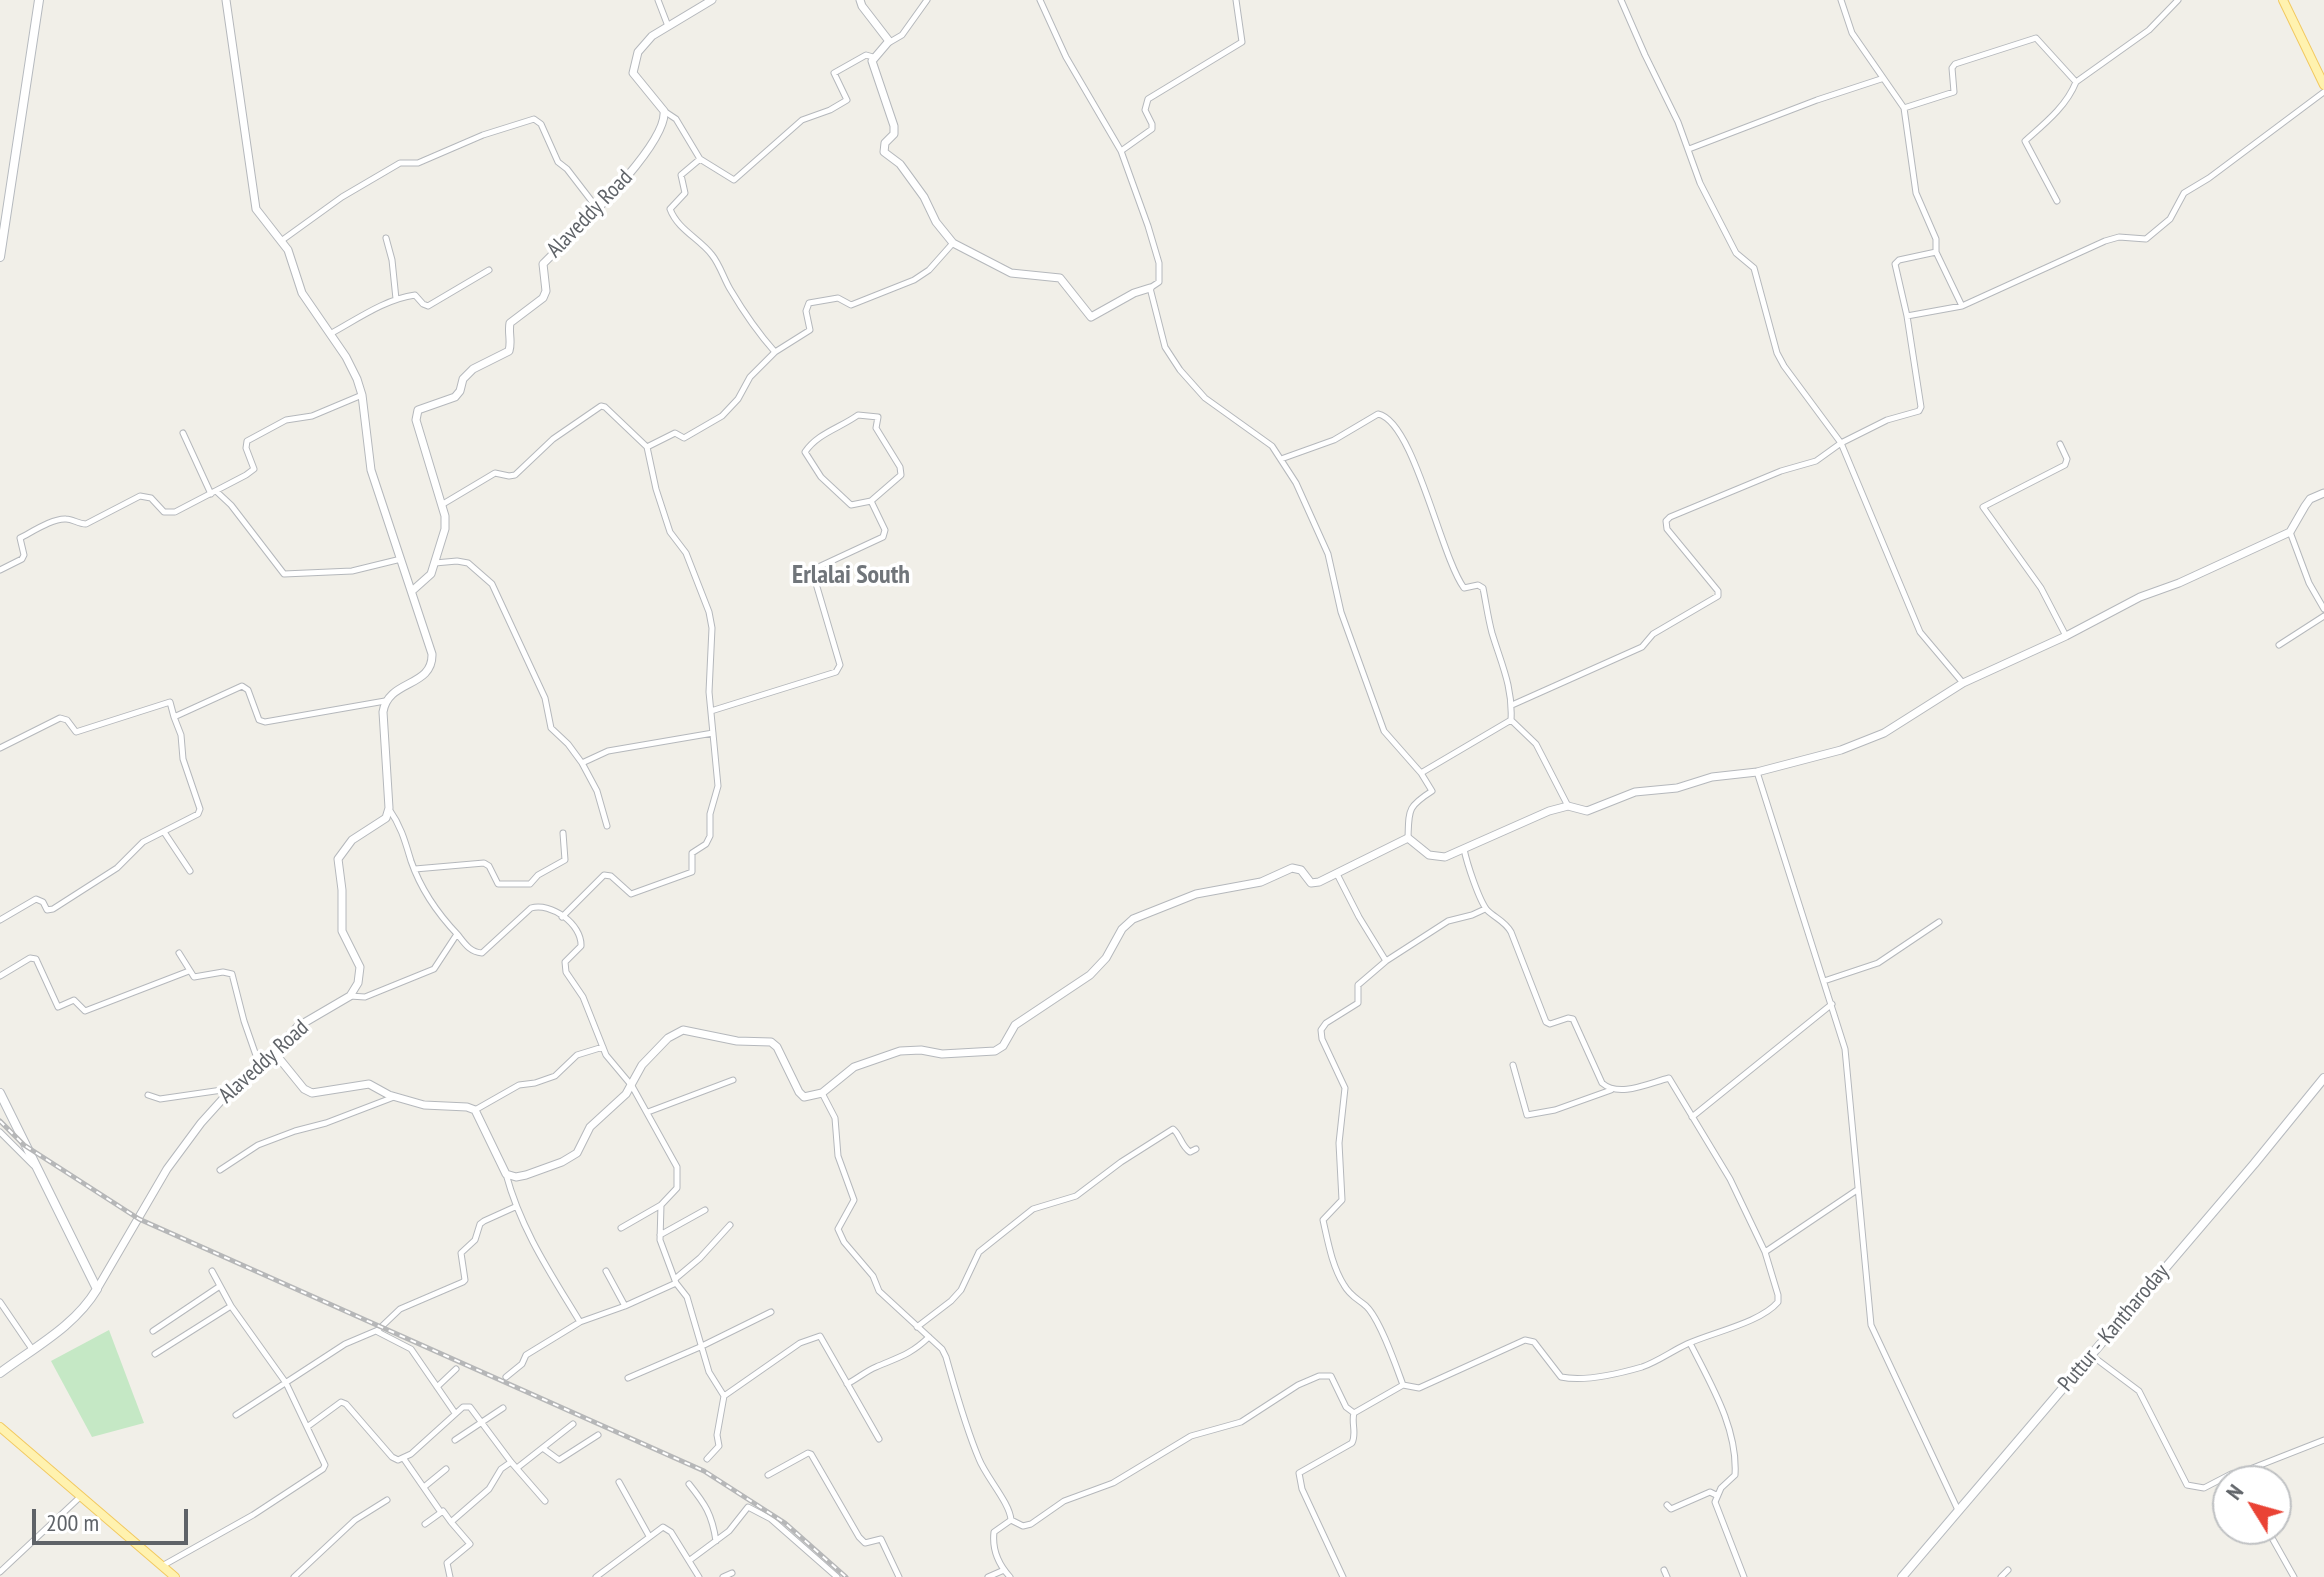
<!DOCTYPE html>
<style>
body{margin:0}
#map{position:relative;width:2324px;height:1577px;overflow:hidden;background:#f1efe8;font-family:"PT Sans Narrow",sans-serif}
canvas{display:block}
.north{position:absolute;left:2212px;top:1465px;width:80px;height:80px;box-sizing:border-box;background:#fff;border:2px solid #bfc1c3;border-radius:50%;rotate:307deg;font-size:22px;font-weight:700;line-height:32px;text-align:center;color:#5f6368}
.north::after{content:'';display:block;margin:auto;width:28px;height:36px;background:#ea4335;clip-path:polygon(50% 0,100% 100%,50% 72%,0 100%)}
.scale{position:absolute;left:32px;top:1509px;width:156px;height:36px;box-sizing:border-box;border:4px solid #5f6368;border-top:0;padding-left:10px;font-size:24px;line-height:28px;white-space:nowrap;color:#5f6368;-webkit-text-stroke:6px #fff;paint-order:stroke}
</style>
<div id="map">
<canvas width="2324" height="1577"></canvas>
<div class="north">N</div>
<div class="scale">200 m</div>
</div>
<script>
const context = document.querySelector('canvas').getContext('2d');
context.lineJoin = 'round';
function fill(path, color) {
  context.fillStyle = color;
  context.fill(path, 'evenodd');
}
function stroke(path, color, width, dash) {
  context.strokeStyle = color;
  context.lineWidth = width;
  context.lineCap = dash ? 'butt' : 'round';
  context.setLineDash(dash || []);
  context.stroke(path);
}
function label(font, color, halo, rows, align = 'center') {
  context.font = font + ' "PT Sans Narrow",sans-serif';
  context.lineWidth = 7;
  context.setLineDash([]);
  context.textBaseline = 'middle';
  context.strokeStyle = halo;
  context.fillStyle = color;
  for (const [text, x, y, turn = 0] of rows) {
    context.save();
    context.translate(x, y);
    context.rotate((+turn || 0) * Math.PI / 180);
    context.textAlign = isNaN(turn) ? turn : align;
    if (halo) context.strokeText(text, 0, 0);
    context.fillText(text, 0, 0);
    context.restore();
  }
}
fill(new Path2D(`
 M 109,1330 L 144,1423 L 92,1437 L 51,1361 Z`), '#c5e8c5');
const minor = new Path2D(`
 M 658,0 L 668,26
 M 1040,0 L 1066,57 L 1121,151 L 1148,226 L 1159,263 L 1159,282 L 1150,288 L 1165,347 L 1180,370 L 1205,398 L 1272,446 L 1296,483 L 1328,554 L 1341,612 L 1384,731 L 1421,773
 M 1621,0 L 1645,55 L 1678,122 L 1700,183 L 1736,253 L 1754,268 L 1777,353 L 1784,366 L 1841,443 L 1920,632 L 1963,683
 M 1841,0 L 1852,33 L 1904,108 L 1916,193 L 1936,239 L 1936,252 L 1962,306
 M 890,42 L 902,35 L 927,0
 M 1904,108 L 1954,92 L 1952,68 L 1955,64 L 2036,38 L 2076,82
 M 664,111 L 676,119 L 700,159 L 734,180 L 802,120 L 830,110 L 847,100 L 834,73 L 866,55 L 873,57
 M 1689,149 L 1817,100 L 1881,79
 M 1121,151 L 1152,129 L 1152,124 L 1145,110 L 1148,99 L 1242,42 L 1236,0
 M 700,159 L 681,175 L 685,193 L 670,209 C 678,230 699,238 712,255 C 720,265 724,279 730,289 C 743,311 758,333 775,352
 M 2057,201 L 2025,141 C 2044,124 2066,107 2076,82 L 2149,30 L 2178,0
 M 386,238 L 392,260 L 396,299
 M 281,241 L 342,197 L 400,163 L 418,163 L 483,135 L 534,119 L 541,124 L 558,162 L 567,169 L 597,208
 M 1907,316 L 1962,306 L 2105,241 L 2119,237 L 2146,239 L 2170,219 L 2184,193 L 2209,178 L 2324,92
 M 330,334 C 356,320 385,299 415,295 L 423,304 L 428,306 L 489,270
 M 183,433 L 211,494
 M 2060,444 L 2067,459 L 2065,465 L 1983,507 L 2041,588 L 2066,636
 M 647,447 L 675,433 L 684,438 L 722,416 L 738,399 L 750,377 L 775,352 L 810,330 L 806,311 L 809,303 L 838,298 L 851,305 L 914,280 L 929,270 L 953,243
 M 1281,459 L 1334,440 L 1378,414 C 1414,421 1440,555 1464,588 L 1478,585 L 1483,588 C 1486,603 1488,618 1492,633 C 1501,663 1513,687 1511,720
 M 216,491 L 231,505 L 284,574 L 352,571 L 401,559
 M 443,504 L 495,473 L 509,476 L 515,475 L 553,439 L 601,406 L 605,407 L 647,447 L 656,489 L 670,532 L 686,553 L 709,612 L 712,628 L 709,692 L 718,786 L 710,814 L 710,836 L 706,844 L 692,853 L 692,872 L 631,894 L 611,876 L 604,875 L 562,917
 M 2290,532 L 2309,583 L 2324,609
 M 435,563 L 457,561 L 468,563 L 492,584 L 545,698 L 551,728 L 568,744 L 582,763 L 597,791 L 607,826
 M 0,570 L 22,559 L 24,555 L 20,538 C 32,532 53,518 66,519 C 73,519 78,524 86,524 L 140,496 L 151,498 L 164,512 L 175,512 L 246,475 L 254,469 L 246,448 L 247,441 L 286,420 L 312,416 L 362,395
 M 2279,645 L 2324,616
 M 1512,705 L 1642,647 L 1653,634 L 1718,596 L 1718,591 L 1667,529 L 1666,521 L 1670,517 L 1781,471 L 1816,461 L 1841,443 L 1887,420 L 1919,411 L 1921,407 L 1907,316 L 1895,264 L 1899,260 L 1936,252
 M 711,711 L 836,672 L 840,665 L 812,570 L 883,537 L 885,530 L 871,501 L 851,505 L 821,477 L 805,452 C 818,433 840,428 858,415 L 878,417 L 876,428 L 900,467 L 901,475 L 871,501
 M 0,748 L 60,718 L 67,720 L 76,732 L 170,702 L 174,717 L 242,686 L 248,690 L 259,720 L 265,722 L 385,701
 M 582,763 L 608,751 L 713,733
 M 1757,772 L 1845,1049 L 1871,1325 L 1958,1510
 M 389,809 C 401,826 405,841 411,861 C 421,890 437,913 458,935 C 465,944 470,952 482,953 L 531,908 C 551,902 582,924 581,946 L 565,962 L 566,972 L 583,997 L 606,1055 L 632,1086 L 677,1167 L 677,1188 L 661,1205 L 660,1240 L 676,1283 L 687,1297 L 709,1372 L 724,1396 L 717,1435 L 719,1446 L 707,1459
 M 164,832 L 190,871
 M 1408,838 C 1409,810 1407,807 1432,791 L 1421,773 L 1511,720 L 1536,744 L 1568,806
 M 1464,849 C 1467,864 1479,900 1487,910 C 1495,918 1505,921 1511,932 L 1546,1022 L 1550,1024 L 1568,1018 L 1573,1019 L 1602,1083 C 1619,1098 1649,1083 1669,1078 L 1730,1179 L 1765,1252
 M 415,869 L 484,863 L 489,866 L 498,884 L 530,884 L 538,875 L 565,860 L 563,833
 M 1337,874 L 1359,917 L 1386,961 L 1358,985 L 1358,1003 L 1326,1023 L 1321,1030 L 1322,1039 L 1345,1088 L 1339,1143 L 1342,1200 L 1323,1220 C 1328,1242 1332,1266 1344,1285 C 1350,1296 1358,1299 1366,1306 C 1380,1319 1396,1366 1403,1385 L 1354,1413 C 1351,1423 1357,1433 1352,1443 L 1299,1473 L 1302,1489 L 1343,1577
 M 0,920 L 36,899 L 43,902 L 47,910 L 53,909 L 117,868 L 143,842 L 198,814 L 200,809 L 183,759 L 181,735 L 174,717
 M 179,953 L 194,977 L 223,972 L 232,974 L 244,1021 L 259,1064
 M 1386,961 L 1448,921 L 1472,915 L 1485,909
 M 0,976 L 30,958 L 36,959 L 58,1007 L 74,1000 L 85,1011 L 189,971
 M 1824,981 L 1878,963 L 1939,922
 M 350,996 L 365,997 L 434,969 L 457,934
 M 1513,1065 L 1527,1115 L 1555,1110 L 1611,1090
 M 822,1093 L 835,1118 L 838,1156 L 854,1200 L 838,1229 L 844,1242 L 873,1276 L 879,1291 L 942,1349 L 946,1357 C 956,1392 965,1426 979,1459 C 986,1477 1010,1503 1011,1520 L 994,1532 C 992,1549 999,1565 1010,1577
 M 148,1095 L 160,1099 L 229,1089
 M 475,1110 L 519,1085 L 535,1083 L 555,1076 L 577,1055 L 603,1047
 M 648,1112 L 733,1080
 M 1692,1117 L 1832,1004
 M 0,1132 L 33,1165
 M 220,1170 L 258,1145 L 295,1131 L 326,1123 L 394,1097
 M 506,1174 C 521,1230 551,1274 580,1322
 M 621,1228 L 661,1205
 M 660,1235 L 705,1210
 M 606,1271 L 625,1306
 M 675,1279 L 700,1258 L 730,1225
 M 0,1302 L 32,1349
 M 917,1327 L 951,1301 L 961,1290 L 979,1252 L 1033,1209 L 1076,1196 L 1121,1162 L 1173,1129 C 1180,1134 1181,1146 1190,1152 L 1196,1149
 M 153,1331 L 220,1286
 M 376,1331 L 411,1349 L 455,1413
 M 1690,1343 C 1710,1383 1738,1428 1735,1475 L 1721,1488 L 1715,1502 L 1744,1577
 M 155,1354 L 231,1306
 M 2091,1355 L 2139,1391 L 2187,1485 L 2204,1488 L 2231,1474 L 2240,1473 L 2243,1481
 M 506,1377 L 522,1364 L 526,1355 L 580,1322 L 625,1306 L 676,1283
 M 628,1378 L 700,1347 L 771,1312
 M 847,1384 C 857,1379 866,1371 876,1367 C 899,1357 910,1355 929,1337
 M 1403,1385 L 1419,1388 L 1525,1340 L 1534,1342 L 1561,1377 C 1585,1382 1618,1374 1642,1367 C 1657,1362 1672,1351 1687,1344 C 1713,1332 1760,1323 1778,1302 L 1778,1295 L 1765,1252 L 1857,1190
 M 437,1387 L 456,1369
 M 724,1396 L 800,1343 L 820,1336 L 879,1439
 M 236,1415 L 345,1344 L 378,1330 L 400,1309 L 463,1282 L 465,1280 L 461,1253 L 475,1240 L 480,1224 L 484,1221 L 515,1207
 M 307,1427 L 341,1402 L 346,1404 L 392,1457 L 398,1460 L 411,1454 L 463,1407 L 470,1407 L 511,1462 L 545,1501
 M 455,1440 L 503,1408
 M 544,1449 L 559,1460 L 598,1435
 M 404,1459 L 440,1511
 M 517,1468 L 573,1424
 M 2240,1473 L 2324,1440
 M 768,1475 L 808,1453 L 811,1454 L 859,1537 L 865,1543 L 881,1539 L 899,1577
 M 619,1482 L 649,1536
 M 689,1484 C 705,1504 712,1514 716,1541
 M 424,1487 L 446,1469
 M 1667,1505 L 1671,1509 L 1710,1492 L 1716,1495
 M 1011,1520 L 1023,1526 L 1031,1524 L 1064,1501 L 1113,1483 L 1191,1436 L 1241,1422 L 1298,1385 L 1319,1376 L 1331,1376 L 1346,1407 L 1354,1413
 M 425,1524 L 443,1511 L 451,1522 L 489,1489 L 501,1469 L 511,1462
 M 2267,1529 L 2294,1577
 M 690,1560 L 729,1531 L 748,1507 L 771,1519 L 837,1577
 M 162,1566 L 253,1515 L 323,1469 L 325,1465 L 286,1383 L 231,1306 L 212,1271
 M 1664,1570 L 1667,1577
 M 0,1572 L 80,1497
 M 294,1577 L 355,1520 L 387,1500
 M 450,1577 L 447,1563 L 470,1544 L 451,1522
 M 596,1577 L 663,1527 L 671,1532 L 699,1577
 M 723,1577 L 732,1573
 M 988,1577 L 1004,1570
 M 2001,1577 L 2008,1570`);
const tertiary = new Path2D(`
 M 860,0 L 862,6 L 889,41 L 872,61 L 894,126 L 894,134 L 885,143 L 884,152 L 900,164 L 924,197 L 936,222 L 953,243 L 1011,273 L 1060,278 L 1091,317 L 1134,293 L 1150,288
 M 412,591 L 431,574 L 445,529 L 445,516 L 416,420 L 418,410 L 455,397 L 460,391 L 463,379 L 473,369 L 509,351 C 512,341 508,333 510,323 L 543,298 L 546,291 L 543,264 C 569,237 668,146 664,111 L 633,73 L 638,52 L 652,36 L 712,0
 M 274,1052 L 304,1089 L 312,1093 L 369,1084 L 389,1095 L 424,1105 L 467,1107 L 475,1110 L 506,1174 L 516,1177 L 526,1175 L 562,1162 L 577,1153 L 590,1127 L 626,1094 L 642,1065 L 668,1038 L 683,1030 L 737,1041 L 771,1042 L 777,1047 L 799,1092 L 804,1097 L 822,1093 L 854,1067 L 900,1051 L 921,1050 L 942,1054 L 995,1051 L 1003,1046 L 1015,1025 L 1090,975 L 1106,958 L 1122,929 L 1133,919 L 1196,894 L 1261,882 L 1292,868 L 1301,870 L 1311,883 L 1319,882 L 1408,838 L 1429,855 L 1445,857 L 1549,811 L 1568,806 L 1587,811 L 1635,792 L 1677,788 L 1712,777 L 1757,772 L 1841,750 L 1884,733 L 1963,683 L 2066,636 L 2140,597 L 2179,583 L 2290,532 L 2305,506 L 2310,499 L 2324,493
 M 97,1289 L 167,1169 L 201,1123 L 238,1082 L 274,1052 L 297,1027 L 350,996 L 358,983 L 360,967 L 342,931 L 342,890 L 338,859 L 352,840 L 386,818 L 389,808 L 383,712 C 388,679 433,688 432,654 L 371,470 L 362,395 L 357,379 L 346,357 L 302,293 L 288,250 L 256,209 L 226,0`);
const secondary = new Path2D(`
 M 0,257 L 39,0
 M 0,1093 L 97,1289 C 75,1326 35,1347 0,1373
 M 1902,1577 L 2254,1164 L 2324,1078`);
const primary = new Path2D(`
 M 2283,0 L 2324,85
 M 0,1427 L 175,1577`);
stroke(minor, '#b5b8bc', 7);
stroke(tertiary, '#b5b8bc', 9);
stroke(secondary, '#b6babf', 10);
stroke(primary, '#f2c960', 10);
stroke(minor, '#fff', 5);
stroke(tertiary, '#fff', 7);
stroke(secondary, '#fff', 8);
stroke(primary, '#fff2af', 8);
const rail = new Path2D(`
 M 0,1121 L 24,1145 L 139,1219 L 704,1471 L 785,1523 L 846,1577`);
stroke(rail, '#b6b7b8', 5);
stroke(rail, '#fff', 2, [6]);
label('22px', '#5f6368', '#fff', [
 ["Alaveddy Road",590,214,-46],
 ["Alaveddy Road",264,1062,-42],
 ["Puttur - Kantharoday",2114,1328,-50]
]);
label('bold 26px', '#70757a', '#fff', [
 ["Erlalai South",851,576]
]);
</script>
